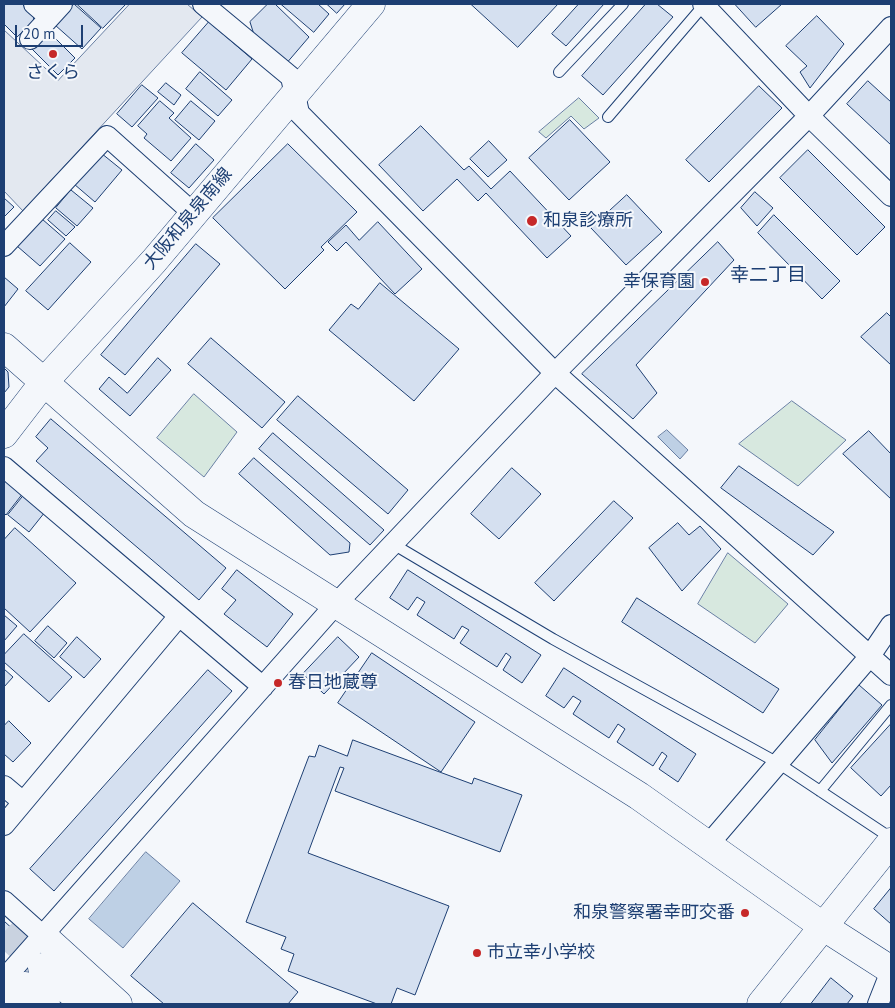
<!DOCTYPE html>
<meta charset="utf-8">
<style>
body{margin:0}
#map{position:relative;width:895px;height:1008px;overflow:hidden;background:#f4f7fb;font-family:"PT Sans",sans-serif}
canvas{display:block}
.frame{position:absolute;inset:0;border:5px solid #1d3f73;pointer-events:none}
.scale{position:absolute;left:15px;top:25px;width:68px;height:22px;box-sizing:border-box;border:2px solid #1d3f73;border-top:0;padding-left:6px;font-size:15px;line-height:18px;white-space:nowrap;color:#1d3f73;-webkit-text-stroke:4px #f4f7fb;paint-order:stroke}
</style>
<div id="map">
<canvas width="895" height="1008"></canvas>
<div class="frame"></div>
<div class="scale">20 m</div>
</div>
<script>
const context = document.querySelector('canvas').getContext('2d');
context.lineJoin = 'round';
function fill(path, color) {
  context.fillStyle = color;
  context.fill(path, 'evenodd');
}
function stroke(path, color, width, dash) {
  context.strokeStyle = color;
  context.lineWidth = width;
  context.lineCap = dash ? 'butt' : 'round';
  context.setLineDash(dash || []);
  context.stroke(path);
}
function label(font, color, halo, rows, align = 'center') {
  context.font = font + ' "PT Sans","Noto Sans JP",sans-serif';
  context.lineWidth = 4;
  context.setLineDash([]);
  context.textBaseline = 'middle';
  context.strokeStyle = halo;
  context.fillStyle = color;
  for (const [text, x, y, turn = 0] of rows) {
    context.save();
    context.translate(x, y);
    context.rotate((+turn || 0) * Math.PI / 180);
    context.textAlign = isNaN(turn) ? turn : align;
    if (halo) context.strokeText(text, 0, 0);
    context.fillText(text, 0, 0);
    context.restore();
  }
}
const green = new Path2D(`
 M 579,98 L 599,118 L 584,129 L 571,116 L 546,138 L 539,132 Z
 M 194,394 L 237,432 L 204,477 L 157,438 Z
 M 792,401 L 846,440 L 798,486 L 739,444 Z
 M 728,553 L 788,604 L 755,643 L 698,604 Z`);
fill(green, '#d7e8df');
stroke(green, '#687fa3', 1);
const parking = new Path2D(`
 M 130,4 L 187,4 L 202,17 L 23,211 L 4,191 L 4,30 L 58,80 Z`);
fill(parking, '#e3e8f0');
stroke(parking, '#687fa3', 1);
const water = new Path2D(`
 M 667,430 L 688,450 L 680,459 L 658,437 Z
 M 146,852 L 180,881 L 123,948 L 89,919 Z`);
fill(water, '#bed0e5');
stroke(water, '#687fa3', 1);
const building = new Path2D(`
 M 5,4 L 22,4 L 33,13 L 34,21 L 17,37 L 4,24 Z
 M 74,4 L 101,28 L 82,49 L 55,25 Z
 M 77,4 L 126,4 L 103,28 Z
 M 268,4 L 275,4 L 309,37 L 285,65 L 256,41 L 250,22 Z
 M 281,4 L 318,4 L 329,14 L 314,32 Z
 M 327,4 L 345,4 L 337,13 Z
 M 471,4 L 558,4 L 518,47 Z
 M 579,4 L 604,4 L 566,46 L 552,34 Z
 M 646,4 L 657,4 L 673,17 L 603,95 L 582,76 Z
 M 735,4 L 782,4 L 756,27 Z
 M 817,16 L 844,44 L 810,88 L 800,72 L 807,66 L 786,46 Z
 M 209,22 L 252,59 L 226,90 L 182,53 Z
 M 49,32 L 75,58 L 58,75 L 32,49 Z
 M 200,72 L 232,100 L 218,116 L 186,89 Z
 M 868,81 L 891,102 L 891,145 L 847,104 Z
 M 166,83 L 181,95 L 174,105 L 158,92 Z
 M 142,85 L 158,98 L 132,127 L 117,114 Z
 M 759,86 L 782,108 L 709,182 L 686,160 Z
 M 160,101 L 174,113 L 169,118 L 191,138 L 171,161 L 144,138 L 147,134 L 138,126 Z
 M 191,101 L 215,121 L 199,140 L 175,120 Z
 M 570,120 L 610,162 L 569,200 L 529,158 Z
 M 421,126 L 464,170 L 469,166 L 491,189 L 510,171 L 571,236 L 547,258 L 486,193 L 478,201 L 457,179 L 423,211 L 379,165 Z
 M 489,141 L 507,160 L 488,177 L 470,159 Z
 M 196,144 L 214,160 L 189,188 L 171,173 Z
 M 288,144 L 357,212 L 321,247 L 324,250 L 285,289 L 213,218 Z
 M 808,150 L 885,227 L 857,255 L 780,178 Z
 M 101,153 L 122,170 L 95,202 L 74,184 Z
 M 71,190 L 93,208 L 77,226 L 56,208 Z
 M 755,192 L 773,208 L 757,226 L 741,208 Z
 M 627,195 L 662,232 L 626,265 L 591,228 Z
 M 4,198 L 14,207 L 4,217 Z
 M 56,211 L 75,227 L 66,236 L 48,220 Z
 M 774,215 L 840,281 L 822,299 L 758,233 Z
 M 42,219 L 65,239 L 40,266 L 17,246 Z
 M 378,222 L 422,269 L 395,294 L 346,242 L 337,251 L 328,242 L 346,225 L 359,240 Z
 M 718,242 L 734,260 L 636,365 L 657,393 L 633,419 L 582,374 Z
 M 70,243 L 91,262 L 48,310 L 26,291 Z
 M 196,244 L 220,264 L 125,375 L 101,355 Z
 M 4,277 L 18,289 L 4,307 Z
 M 380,283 L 459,349 L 414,401 L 329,330 L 351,304 L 358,309 Z
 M 887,313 L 891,317 L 891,365 L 861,337 Z
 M 211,338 L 285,402 L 262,428 L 188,364 Z
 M 158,358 L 171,370 L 130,416 L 99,389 L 109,377 L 127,393 Z
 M 4,368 L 8,372 L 9,387 L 4,393 Z
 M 298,396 L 408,490 L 388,514 L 277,420 Z
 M 51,419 L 226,568 L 199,600 L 36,461 L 48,448 L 36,437 Z
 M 869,431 L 891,454 L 891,499 L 843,454 Z
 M 273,433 L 384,530 L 370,545 L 259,449 Z
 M 254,458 L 350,543 L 349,552 L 330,555 L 239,474 Z
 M 739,466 L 834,532 L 813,555 L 721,488 Z
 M 512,468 L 541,494 L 499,539 L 471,514 Z
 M 4,478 L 27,488 L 6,515 L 4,513 Z
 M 28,490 L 49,507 L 29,532 L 8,515 Z
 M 614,501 L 633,518 L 554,601 L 535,583 Z
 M 678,523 L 689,535 L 700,526 L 721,549 L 682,591 L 649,548 Z
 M 15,528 L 76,583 L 30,632 L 4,608 L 4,540 Z
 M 237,570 L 293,614 L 267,647 L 224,614 L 236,600 L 222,589 Z
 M 408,570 L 541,655 L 522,683 L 503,670 L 511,657 L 506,653 L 497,667 L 460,643 L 469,630 L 462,626 L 454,639 L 417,615 L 425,602 L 417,597 L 408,610 L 390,598 Z
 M 637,598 L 779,689 L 763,713 L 622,622 Z
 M 4,615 L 17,626 L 4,641 Z
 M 48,626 L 67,643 L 54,658 L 35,641 Z
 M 24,634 L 72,677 L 49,702 L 4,662 L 4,655 Z
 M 77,637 L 101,659 L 84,678 L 60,657 Z
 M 338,637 L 359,657 L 324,694 L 303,674 Z
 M 372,653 L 475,722 L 441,772 L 338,703 Z
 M 564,668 L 696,754 L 678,782 L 659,769 L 667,756 L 662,752 L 653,766 L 617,742 L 625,729 L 618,724 L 609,738 L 573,714 L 581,701 L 573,696 L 564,708 L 546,696 Z
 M 4,669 L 13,677 L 4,687 Z
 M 208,670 L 232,691 L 54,891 L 30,869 Z
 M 859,685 L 882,705 L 832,763 L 815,740 Z
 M 9,721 L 31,743 L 13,762 L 4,754 L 4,726 Z
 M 891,724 L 891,785 L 881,796 L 851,768 Z
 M 353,740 L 472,784 L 474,778 L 522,795 L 500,852 L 335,791 L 344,768 L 340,767 L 308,853 L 449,906 L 415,995 L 397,988 L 391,1004 L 377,1004 L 288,971 L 294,954 L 281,949 L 286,937 L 246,922 L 309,756 L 315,757 L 319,745 L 347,756 Z
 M 891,888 L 891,924 L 874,909 Z
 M 193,903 L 298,992 L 288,1004 L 164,1004 L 131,976 Z
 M 4,921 L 16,932 L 4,945 Z
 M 831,978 L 853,996 L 847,1004 L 811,1004 Z`);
fill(building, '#d5e0f0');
stroke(building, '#1d3f73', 1);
stroke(new Path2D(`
 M 4,932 L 42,967`), '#c9d2e0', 28, [28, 14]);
const lane = new Path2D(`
 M 559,72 L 623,4
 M 608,117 L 704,5
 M 393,544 L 553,639 L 778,763 L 891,838
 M 820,791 L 891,705`);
const street = new Path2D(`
 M 34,4 L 49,17
 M 203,4 L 291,77 L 299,113 L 555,373 L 891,675
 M 703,4 L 809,116 L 891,196
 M 30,39 L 62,4
 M 4,246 L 107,136 L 193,213
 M 4,467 L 263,687
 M 4,786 L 23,802
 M 4,825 L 179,616
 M 708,845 L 870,656 L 891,625
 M 4,901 L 43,936
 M 4,979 L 336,604 L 555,373 L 809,116 L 891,27
 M 878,1004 L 891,971`);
const secondary = new Path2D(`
 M 4,347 L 194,514 L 639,796 L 824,927 L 891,970
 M 761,1004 L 891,842`);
const primary = new Path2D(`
 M 4,434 L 44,382 L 154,261 L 371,4
 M 43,936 L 118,1004
 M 42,967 L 84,1004
 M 25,986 L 46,1004
 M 4,998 L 11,1004`);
stroke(lane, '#1d3f73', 12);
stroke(street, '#1d3f73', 22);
stroke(secondary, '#1d3f73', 29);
stroke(primary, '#1d3f73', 29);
stroke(lane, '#f4f7fb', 10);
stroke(street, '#f4f7fb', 20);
stroke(secondary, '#f4f7fb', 28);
stroke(primary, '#f4f7fb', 28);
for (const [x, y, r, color] of [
 [53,54,5,"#c62828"],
 [532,221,6,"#c62828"],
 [705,282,5,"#c62828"],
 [278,683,5,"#c62828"],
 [745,913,5,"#c62828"],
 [477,953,5,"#c62828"]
]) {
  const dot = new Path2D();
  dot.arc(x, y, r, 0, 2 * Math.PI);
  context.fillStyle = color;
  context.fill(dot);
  stroke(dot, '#f4f7fb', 2);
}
label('18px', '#1d3f73', '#f4f7fb', [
 ["さくら",53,73,"center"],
 ["和泉診療所",543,221],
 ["幸保育園",695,282,"right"],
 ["春日地蔵尊",288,683],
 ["和泉警察署幸町交番",735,913,"right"],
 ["市立幸小学校",487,953]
], 'left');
label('18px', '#1d3f73', '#f4f7fb', [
 ["大阪和泉泉南線",188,219,-50]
]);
label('19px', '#1d3f73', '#f4f7fb', [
 ["幸二丁目",768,276]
]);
</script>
